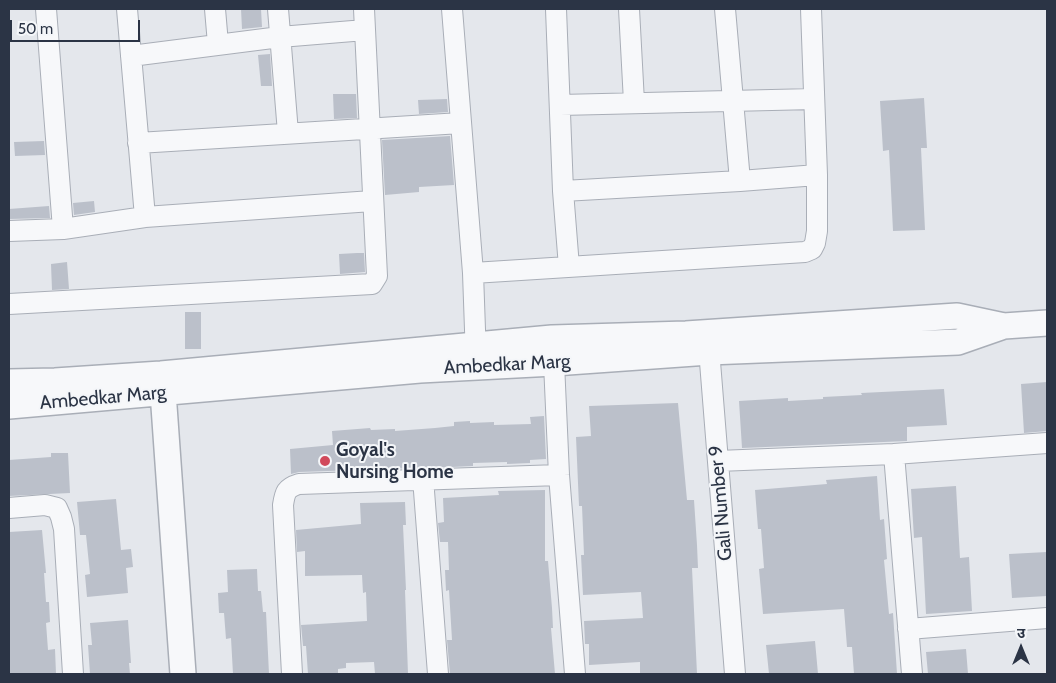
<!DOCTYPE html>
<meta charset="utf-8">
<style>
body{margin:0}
#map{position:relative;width:1056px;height:683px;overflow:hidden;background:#e4e7ec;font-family:Cabin,"Noto Sans Devanagari",sans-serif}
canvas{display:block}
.frame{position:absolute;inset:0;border:10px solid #2b3445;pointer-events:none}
.north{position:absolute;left:996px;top:623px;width:50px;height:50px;-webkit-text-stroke:4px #f4f6f9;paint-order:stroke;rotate:0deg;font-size:14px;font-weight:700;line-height:20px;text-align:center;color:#2b3445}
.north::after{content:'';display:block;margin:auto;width:18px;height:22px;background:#2b3445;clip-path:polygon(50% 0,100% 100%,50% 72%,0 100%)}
.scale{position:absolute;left:10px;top:20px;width:130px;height:22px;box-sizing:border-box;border:2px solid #2b3445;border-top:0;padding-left:6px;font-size:15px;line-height:18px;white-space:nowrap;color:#2b3445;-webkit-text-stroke:4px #f4f6f9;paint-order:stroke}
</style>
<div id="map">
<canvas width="1056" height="683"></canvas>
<div class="frame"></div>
<div class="north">उ</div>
<div class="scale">50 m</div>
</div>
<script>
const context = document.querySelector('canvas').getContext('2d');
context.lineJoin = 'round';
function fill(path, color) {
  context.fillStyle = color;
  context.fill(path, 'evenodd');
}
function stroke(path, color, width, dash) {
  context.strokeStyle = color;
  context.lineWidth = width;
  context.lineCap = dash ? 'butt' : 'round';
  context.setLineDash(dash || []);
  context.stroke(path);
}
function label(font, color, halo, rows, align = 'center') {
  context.font = font + ' Cabin,sans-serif';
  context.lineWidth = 4;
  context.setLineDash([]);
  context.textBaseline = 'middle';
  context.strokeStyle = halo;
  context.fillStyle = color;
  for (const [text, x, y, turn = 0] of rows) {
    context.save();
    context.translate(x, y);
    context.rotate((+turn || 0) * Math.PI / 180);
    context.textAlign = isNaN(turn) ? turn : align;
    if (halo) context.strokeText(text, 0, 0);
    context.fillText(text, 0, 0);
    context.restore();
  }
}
fill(new Path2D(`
 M 241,9 L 261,9 L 262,27 L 242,29 Z
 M 270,54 L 272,86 L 261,86 L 258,55 Z
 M 333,94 L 356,94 L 357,118 L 334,119 Z
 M 924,98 L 927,148 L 921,148 L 925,230 L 893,231 L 889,150 L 883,151 L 880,101 Z
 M 447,99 L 448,112 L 419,114 L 418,100 Z
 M 450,136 L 454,185 L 419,187 L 419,192 L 385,195 L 382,140 Z
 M 44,141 L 45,155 L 15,156 L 14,142 Z
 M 94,201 L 95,212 L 74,215 L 73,203 Z
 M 49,206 L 50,218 L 9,219 L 9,209 Z
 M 357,253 L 364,253 L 365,272 L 340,274 L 339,254 Z
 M 67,262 L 69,289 L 52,290 L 51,264 Z
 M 185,312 L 201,312 L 201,349 L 185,349 Z
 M 1047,382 L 1047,431 L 1024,433 L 1021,384 Z
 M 944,389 L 947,425 L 907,427 L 907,441 L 742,448 L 739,401 L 788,398 L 788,401 L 823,399 L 823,397 L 862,395 L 861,393 Z
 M 678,403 L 687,500 L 694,500 L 697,545 L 698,568 L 692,568 L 697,674 L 640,674 L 640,662 L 589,665 L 589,644 L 585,644 L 584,621 L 643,618 L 641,592 L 583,595 L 581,555 L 584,555 L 582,506 L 579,506 L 576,437 L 591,436 L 589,406 Z
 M 544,416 L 546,459 L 530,460 L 530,463 L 507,464 L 507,462 L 473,463 L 473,466 L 429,468 L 423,466 L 417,468 L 299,472 L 291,474 L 290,449 L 333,445 L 332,431 L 370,428 L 371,430 L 395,429 L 395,431 L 435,428 L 454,426 L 454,422 L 470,421 L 470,423 L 494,422 L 494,425 L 531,424 L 530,417 Z
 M 51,453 L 68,453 L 70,493 L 9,496 L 9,460 L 51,457 Z
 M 877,476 L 880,520 L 884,519 L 887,559 L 884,560 L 889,614 L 893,613 L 897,674 L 854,674 L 852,647 L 847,647 L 844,609 L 763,614 L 759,569 L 764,568 L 761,529 L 758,529 L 755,490 L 827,484 L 826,480 Z
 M 956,486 L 960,558 L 969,557 L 972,611 L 926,614 L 922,537 L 914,538 L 911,489 Z
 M 545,490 L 545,561 L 548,561 L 552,608 L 553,628 L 551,628 L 555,674 L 450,674 L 447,640 L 452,640 L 449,590 L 446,591 L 445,570 L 449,570 L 448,542 L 440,542 L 438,523 L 444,522 L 443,498 L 499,495 L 498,491 Z
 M 116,499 L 121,550 L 131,549 L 133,567 L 126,568 L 128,593 L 87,597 L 85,575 L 90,574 L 86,535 L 80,535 L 77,502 Z
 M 405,502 L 406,525 L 403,525 L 406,590 L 405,590 L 408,674 L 375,674 L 374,662 L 346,663 L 346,668 L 338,669 L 338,674 L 308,674 L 306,646 L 303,646 L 301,625 L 367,621 L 366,592 L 363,593 L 362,575 L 305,576 L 305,551 L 297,552 L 296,530 L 361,524 L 360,503 Z
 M 42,530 L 46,573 L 44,573 L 46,602 L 49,602 L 50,622 L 46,623 L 48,650 L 55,649 L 56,674 L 9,674 L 9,532 Z
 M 1047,552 L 1047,596 L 1012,598 L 1009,554 Z
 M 257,569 L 258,591 L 261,591 L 263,612 L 266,612 L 269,674 L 233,674 L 231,638 L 226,639 L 224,613 L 219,613 L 218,593 L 228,592 L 227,570 Z
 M 128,620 L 131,663 L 129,663 L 130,674 L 90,674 L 88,645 L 92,645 L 90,623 Z
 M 815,641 L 818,674 L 769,674 L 766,645 Z
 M 966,649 L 968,674 L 928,674 L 926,652 Z`), '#bbc0ca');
const minor = new Path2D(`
 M 46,9 L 63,229
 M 127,9 L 145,217
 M 215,9 L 218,44
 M 278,9 L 288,133
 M 452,9 L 473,273 L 476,358
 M 556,9 L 563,191 L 569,267
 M 629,9 L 634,102
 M 725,9 L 740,181
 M 131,56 L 280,37 L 365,30
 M 560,105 L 814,99
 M 138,143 L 461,123
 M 563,191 L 740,181 L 817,175
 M 9,231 L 63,229 L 145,217 L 372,201
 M 473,273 L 805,252 L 812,249 L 815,243 L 817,231 L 817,175 L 811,9
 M 9,304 L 372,284 L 377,276 L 364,9
 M 708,337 L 735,674
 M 554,363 L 559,475 L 575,674
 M 894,454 L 912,674
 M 718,461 L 894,454 L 1047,443
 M 423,478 L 438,674
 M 9,508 L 45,505 L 57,508 L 61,517 L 64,529 L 73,674
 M 908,629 L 1047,618
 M 292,674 L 283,505 C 285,492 286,488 299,484 L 559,475`);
const tertiary = new Path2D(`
 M 162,378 L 183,674
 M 9,382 L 55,381 L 161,374 L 552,338 L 686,334 L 957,316 L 1004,326
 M 9,406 L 420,370 L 554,363 L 709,352 L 958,342 L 1004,326 L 1047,323`);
stroke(minor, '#a9aeb7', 22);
stroke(tertiary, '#a9aeb7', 28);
stroke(minor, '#f7f8fa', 20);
stroke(tertiary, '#f7f8fa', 25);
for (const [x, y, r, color] of [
 [325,461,6,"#d1495b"]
]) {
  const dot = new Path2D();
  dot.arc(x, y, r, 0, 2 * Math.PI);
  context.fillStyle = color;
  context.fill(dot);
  stroke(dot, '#f4f6f9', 2);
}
label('19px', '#2b3445', '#f4f6f9', [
 ["Ambedkar Marg",507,365,-3],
 ["Ambedkar Marg",103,398,-5],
 ["Gali Number 9",721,503,-95]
]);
label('bold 19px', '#2b3445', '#f4f6f9', [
 ["Goyal's",336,450],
 ["Nursing Home",336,472]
], 'left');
</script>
